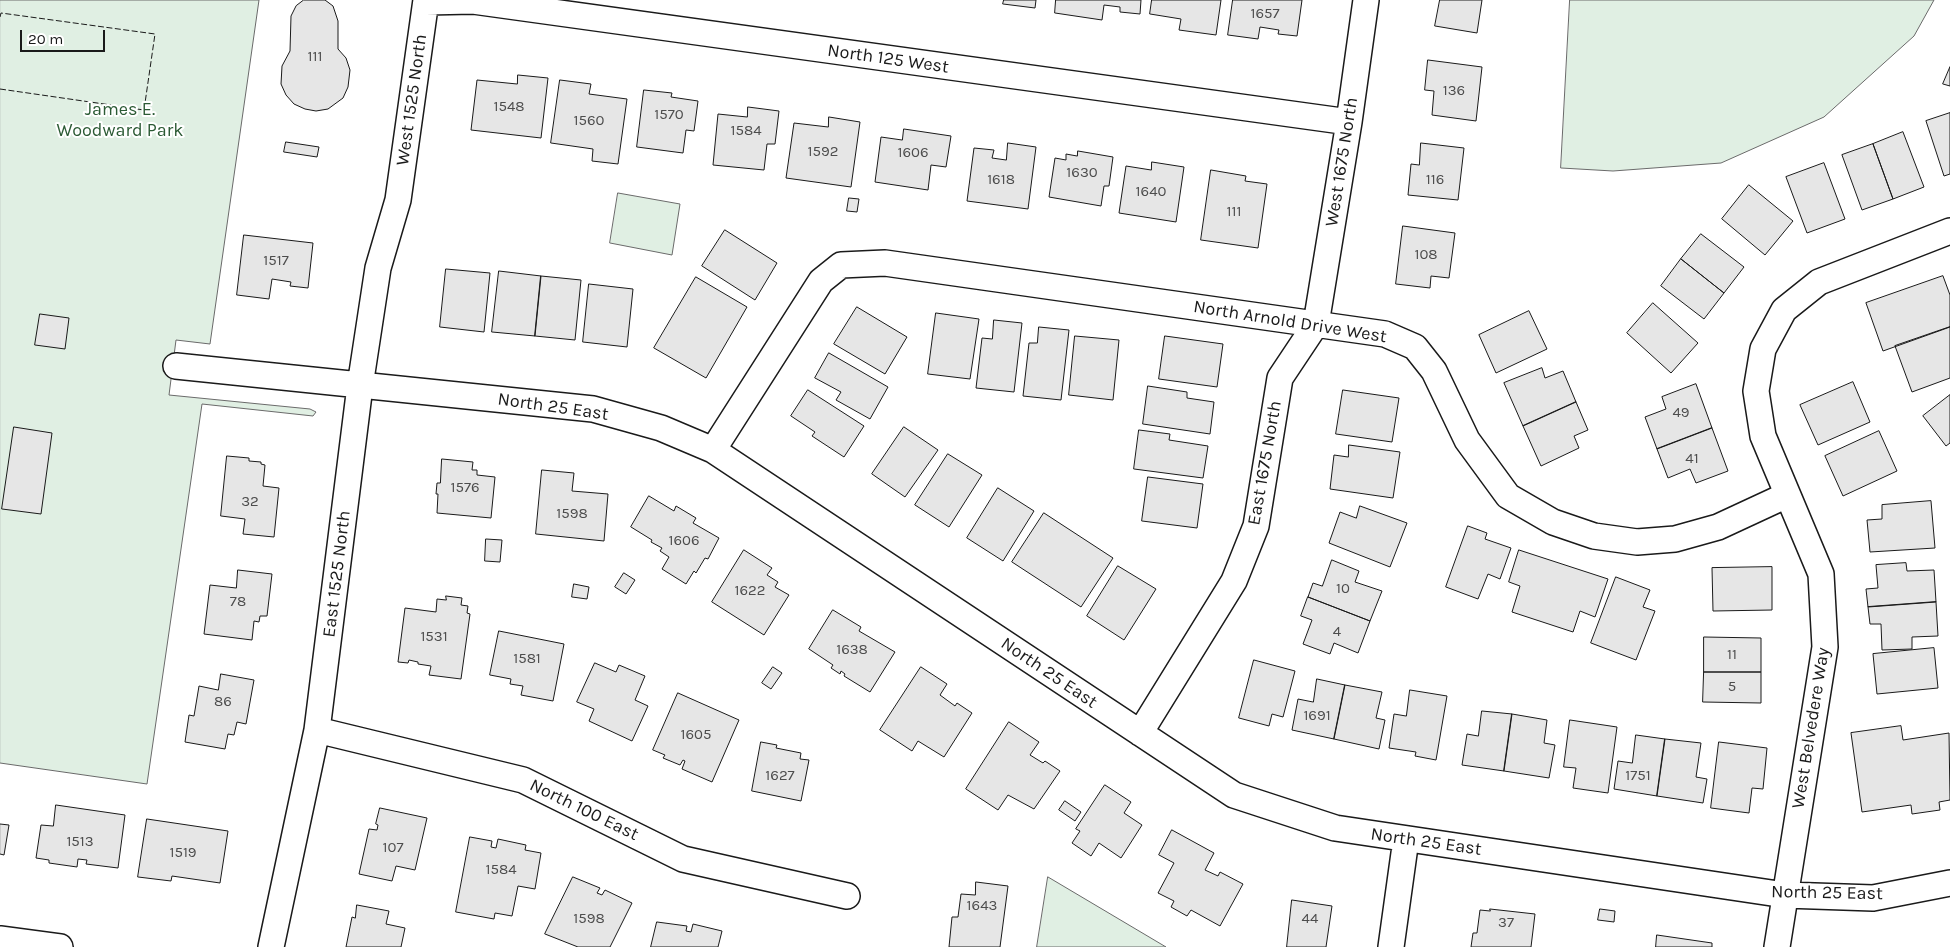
<!DOCTYPE html>
<style>
body{margin:0}
#map{position:relative;width:1950px;height:947px;overflow:hidden;background:#fff;font-family:Karla,sans-serif}
canvas{display:block}
.scale{position:absolute;left:20px;top:30px;width:85px;height:22px;box-sizing:border-box;border:2px solid #1a1a1a;border-top:0;padding-left:6px;font-size:15px;line-height:18px;white-space:nowrap;color:#1a1a1a;-webkit-text-stroke:4px #fff;paint-order:stroke}
</style>
<div id="map">
<canvas width="1950" height="947"></canvas>
<div class="scale">20 m</div>
</div>
<script>
const context = document.querySelector('canvas').getContext('2d');
context.lineJoin = 'round';
function fill(path, color) {
  context.fillStyle = color;
  context.fill(path, 'evenodd');
}
function stroke(path, color, width, dash) {
  context.strokeStyle = color;
  context.lineWidth = width;
  context.lineCap = dash ? 'butt' : 'round';
  context.setLineDash(dash || []);
  context.stroke(path);
}
function label(font, color, halo, rows, align = 'center') {
  context.font = font + ' Karla,sans-serif';
  context.lineWidth = 4;
  context.setLineDash([]);
  context.textBaseline = 'middle';
  context.strokeStyle = halo;
  context.fillStyle = color;
  for (const [text, x, y, turn = 0] of rows) {
    context.save();
    context.translate(x, y);
    context.rotate((+turn || 0) * Math.PI / 180);
    context.textAlign = isNaN(turn) ? turn : align;
    if (halo) context.strokeText(text, 0, 0);
    context.fillText(text, 0, 0);
    context.restore();
  }
}
const green = new Path2D(`
 M 0,0 L 259,0 L 210,344 L 176,340 L 169,395 L 310,409 L 316,412 L 313,416 L 202,404 L 147,784 L 0,763 Z
 M 1570,0 L 1934,0 L 1914,36 L 1824,117 L 1721,163 L 1613,171 L 1561,168 Z
 M 618,193 L 680,204 L 672,255 L 610,243 Z
 M 1048,877 L 1166,947 L 1037,947 Z`);
fill(green, '#e0efe3');
stroke(green, '#6a6a6a', 1);
const building = new Path2D(`
 M 304,0 L 325,0 L 333,6 L 338,21 L 338,49 L 346,58 L 350,70 L 348,87 L 343,98 L 328,109 L 316,111 L 305,109 L 294,104 L 286,95 L 281,84 L 282,66 L 290,51 L 291,16 L 296,6 Z
 M 1004,0 L 1036,0 L 1035,8 L 1003,4 Z
 M 1056,0 L 1141,0 L 1140,14 L 1120,12 L 1120,7 L 1104,5 L 1102,20 L 1055,13 Z
 M 1152,0 L 1221,0 L 1216,35 L 1179,30 L 1181,19 L 1150,14 Z
 M 1233,0 L 1302,0 L 1297,36 L 1278,34 L 1279,30 L 1260,27 L 1258,39 L 1228,35 Z
 M 1440,0 L 1482,0 L 1477,33 L 1435,26 Z
 M 1428,60 L 1482,67 L 1476,121 L 1432,115 L 1434,91 L 1425,90 Z
 M 1950,67 L 1950,86 L 1943,84 Z
 M 518,75 L 548,78 L 541,138 L 471,130 L 477,80 L 517,84 Z
 M 560,80 L 591,84 L 589,94 L 627,99 L 618,164 L 592,161 L 593,149 L 551,143 Z
 M 644,90 L 672,93 L 671,97 L 698,101 L 694,131 L 686,130 L 683,153 L 637,147 Z
 M 748,107 L 779,111 L 775,144 L 767,144 L 764,170 L 713,165 L 718,114 L 747,117 Z
 M 1950,113 L 1950,174 L 1944,176 L 1926,121 Z
 M 829,117 L 860,122 L 851,187 L 786,178 L 794,123 L 828,127 Z
 M 904,129 L 951,136 L 946,167 L 931,165 L 928,190 L 875,182 L 881,137 L 902,140 Z
 M 1903,132 L 1924,187 L 1893,199 L 1873,144 Z
 M 286,142 L 319,147 L 317,157 L 284,152 Z
 M 1008,143 L 1036,147 L 1028,209 L 967,201 L 974,148 L 994,150 L 992,158 L 1006,160 Z
 M 1421,143 L 1464,148 L 1458,200 L 1408,195 L 1411,164 L 1419,165 Z
 M 1873,144 L 1893,199 L 1862,210 L 1842,155 Z
 M 1078,151 L 1113,157 L 1109,186 L 1104,186 L 1101,206 L 1049,197 L 1055,158 L 1066,160 L 1066,154 L 1077,156 Z
 M 1152,162 L 1184,167 L 1176,222 L 1119,213 L 1126,166 L 1151,170 Z
 M 1824,163 L 1845,219 L 1807,233 L 1786,177 Z
 M 1211,170 L 1246,176 L 1245,181 L 1267,184 L 1258,248 L 1201,240 Z
 M 1749,185 L 1793,221 L 1765,255 L 1722,219 Z
 M 849,198 L 859,199 L 857,212 L 847,211 Z
 M 1403,226 L 1455,233 L 1449,278 L 1431,276 L 1430,288 L 1396,284 Z
 M 725,230 L 777,263 L 755,300 L 702,266 Z
 M 1701,234 L 1744,267 L 1724,293 L 1681,259 Z
 M 244,235 L 313,243 L 308,288 L 290,286 L 291,282 L 272,279 L 269,299 L 237,295 Z
 M 1681,259 L 1724,293 L 1704,319 L 1661,286 Z
 M 446,269 L 490,273 L 484,332 L 440,327 Z
 M 499,271 L 541,276 L 535,336 L 492,332 Z
 M 541,276 L 581,280 L 575,340 L 535,336 Z
 M 1943,276 L 1950,295 L 1950,327 L 1883,351 L 1866,303 Z
 M 696,277 L 747,307 L 706,378 L 654,348 Z
 M 589,284 L 633,289 L 627,347 L 583,342 Z
 M 1653,303 L 1698,343 L 1671,373 L 1627,333 Z
 M 857,307 L 907,337 L 885,374 L 834,344 Z
 M 1529,311 L 1547,349 L 1496,373 L 1479,335 Z
 M 936,313 L 979,319 L 970,379 L 928,374 Z
 M 40,314 L 69,318 L 65,349 L 35,345 Z
 M 994,320 L 1022,323 L 1014,392 L 976,388 L 982,338 L 992,339 Z
 M 1039,327 L 1069,330 L 1061,400 L 1023,396 L 1029,343 L 1037,343 Z
 M 1950,327 L 1950,378 L 1912,392 L 1895,346 Z
 M 1075,336 L 1119,340 L 1113,400 L 1069,395 Z
 M 1165,336 L 1223,344 L 1217,387 L 1159,379 Z
 M 829,353 L 888,387 L 870,419 L 836,400 L 841,392 L 815,378 Z
 M 1542,368 L 1545,378 L 1563,371 L 1576,402 L 1523,426 L 1504,383 Z
 M 1853,382 L 1870,422 L 1818,445 L 1800,405 Z
 M 1696,384 L 1712,428 L 1657,449 L 1645,417 L 1666,409 L 1662,397 Z
 M 1148,386 L 1187,392 L 1187,398 L 1214,402 L 1210,434 L 1143,424 Z
 M 808,390 L 864,426 L 844,457 L 812,436 L 815,432 L 791,416 Z
 M 1343,390 L 1399,398 L 1392,442 L 1336,434 Z
 M 1950,395 L 1950,443 L 1946,446 L 1923,416 Z
 M 1576,402 L 1588,430 L 1574,436 L 1579,448 L 1541,466 L 1523,426 Z
 M 14,427 L 52,433 L 41,514 L 2,509 Z
 M 904,427 L 938,450 L 905,497 L 872,474 Z
 M 1712,428 L 1728,471 L 1696,483 L 1690,469 L 1668,478 L 1657,449 Z
 M 1139,430 L 1170,434 L 1169,440 L 1208,446 L 1203,478 L 1134,469 Z
 M 1879,431 L 1897,471 L 1843,496 L 1825,456 Z
 M 1349,445 L 1400,452 L 1393,498 L 1330,489 L 1334,455 L 1348,457 Z
 M 948,454 L 982,475 L 949,527 L 915,505 Z
 M 227,456 L 249,458 L 249,461 L 261,462 L 261,464 L 265,465 L 263,486 L 279,488 L 274,537 L 243,534 L 245,519 L 221,516 Z
 M 442,459 L 473,462 L 472,470 L 477,470 L 477,475 L 495,477 L 491,518 L 437,513 L 438,494 L 436,494 L 437,483 L 440,483 Z
 M 542,470 L 574,473 L 572,491 L 608,494 L 604,541 L 536,534 Z
 M 1148,477 L 1203,484 L 1197,528 L 1142,521 Z
 M 998,488 L 1034,511 L 1003,561 L 967,538 Z
 M 649,496 L 674,511 L 676,506 L 696,518 L 693,523 L 719,538 L 708,559 L 705,558 L 696,573 L 694,571 L 686,584 L 662,569 L 669,557 L 660,551 L 662,548 L 651,542 L 652,540 L 631,527 Z
 M 1931,501 L 1935,548 L 1870,552 L 1867,520 L 1882,519 L 1882,505 Z
 M 1360,506 L 1407,523 L 1390,567 L 1329,543 L 1340,512 L 1356,518 Z
 M 1044,513 L 1113,558 L 1081,607 L 1012,562 Z
 M 1468,526 L 1487,533 L 1485,539 L 1511,548 L 1500,579 L 1488,574 L 1478,599 L 1446,587 Z
 M 486,539 L 502,540 L 500,562 L 485,561 Z
 M 744,550 L 772,568 L 767,575 L 778,582 L 775,587 L 789,595 L 764,635 L 712,602 Z
 M 1519,550 L 1608,579 L 1595,617 L 1580,611 L 1573,632 L 1512,612 L 1520,586 L 1509,582 Z
 M 1332,560 L 1359,571 L 1355,582 L 1382,591 L 1370,621 L 1308,597 L 1313,583 L 1322,586 Z
 M 1906,563 L 1907,571 L 1934,570 L 1936,602 L 1868,607 L 1866,589 L 1878,588 L 1876,565 Z
 M 1118,566 L 1156,589 L 1124,640 L 1087,616 Z
 M 1772,567 L 1772,610 L 1713,611 L 1712,568 Z
 M 238,570 L 272,574 L 267,616 L 260,616 L 259,622 L 254,621 L 252,640 L 204,634 L 210,585 L 236,588 Z
 M 624,573 L 635,580 L 626,594 L 615,587 Z
 M 1616,577 L 1650,590 L 1643,607 L 1655,611 L 1636,660 L 1591,643 Z
 M 574,584 L 589,587 L 587,599 L 572,597 Z
 M 446,596 L 462,598 L 461,605 L 468,606 L 467,613 L 470,614 L 461,679 L 429,675 L 431,666 L 418,664 L 418,662 L 409,660 L 408,663 L 398,662 L 405,608 L 436,612 L 437,599 L 446,600 Z
 M 1308,597 L 1370,621 L 1358,653 L 1334,643 L 1330,654 L 1303,644 L 1312,620 L 1301,616 Z
 M 1936,602 L 1938,636 L 1912,637 L 1912,649 L 1882,650 L 1881,624 L 1870,624 L 1868,607 Z
 M 833,610 L 861,627 L 859,631 L 895,652 L 870,692 L 844,676 L 845,674 L 841,671 L 840,674 L 831,668 L 833,665 L 809,649 Z
 M 499,631 L 564,644 L 553,701 L 521,695 L 523,686 L 510,684 L 511,679 L 490,675 Z
 M 1704,637 L 1761,638 L 1761,672 L 1704,672 Z
 M 1934,648 L 1938,688 L 1877,694 L 1873,654 Z
 M 1254,660 L 1295,671 L 1283,717 L 1272,714 L 1269,726 L 1239,718 Z
 M 595,663 L 616,672 L 619,665 L 645,676 L 635,700 L 648,706 L 632,741 L 589,721 L 594,709 L 577,702 Z
 M 773,667 L 782,673 L 771,689 L 762,683 Z
 M 921,667 L 947,684 L 940,695 L 955,706 L 957,703 L 972,713 L 944,757 L 918,741 L 912,751 L 880,730 Z
 M 1704,672 L 1761,672 L 1761,703 L 1703,702 Z
 M 221,674 L 254,680 L 246,724 L 237,722 L 234,735 L 228,734 L 225,749 L 185,742 L 189,715 L 194,716 L 199,686 L 218,690 Z
 M 1317,679 L 1345,685 L 1334,739 L 1292,730 L 1298,699 L 1313,702 Z
 M 1345,685 L 1382,692 L 1376,718 L 1385,720 L 1379,749 L 1334,739 Z
 M 1410,690 L 1447,696 L 1436,760 L 1415,756 L 1416,752 L 1389,748 L 1394,714 L 1406,716 Z
 M 678,693 L 739,720 L 712,782 L 682,769 L 685,761 L 683,760 L 680,765 L 663,758 L 665,755 L 653,750 Z
 M 1482,711 L 1512,714 L 1504,771 L 1462,765 L 1467,734 L 1478,736 Z
 M 1512,714 L 1547,720 L 1544,743 L 1555,745 L 1549,778 L 1504,771 Z
 M 1570,720 L 1617,727 L 1608,793 L 1573,788 L 1576,768 L 1564,767 Z
 M 1009,722 L 1039,742 L 1030,755 L 1043,763 L 1045,761 L 1060,771 L 1034,809 L 1008,795 L 998,810 L 966,789 Z
 M 1901,726 L 1903,740 L 1949,733 L 1950,800 L 1939,802 L 1940,810 L 1912,814 L 1911,805 L 1862,812 L 1851,733 Z
 M 1636,735 L 1665,739 L 1657,796 L 1614,789 L 1618,761 L 1632,763 Z
 M 1665,739 L 1701,743 L 1696,777 L 1707,779 L 1703,803 L 1657,796 Z
 M 761,742 L 777,745 L 776,748 L 801,753 L 800,759 L 809,760 L 801,801 L 752,791 Z
 M 1719,742 L 1767,748 L 1763,789 L 1752,788 L 1749,813 L 1711,808 Z
 M 1105,785 L 1131,802 L 1124,813 L 1142,825 L 1121,858 L 1099,843 L 1091,856 L 1072,843 L 1080,831 L 1076,829 Z
 M 1065,801 L 1081,812 L 1075,821 L 1059,810 Z
 M 56,805 L 125,815 L 118,868 L 86,864 L 87,860 L 78,859 L 77,867 L 49,863 L 49,860 L 36,858 L 41,825 L 53,826 Z
 M 380,808 L 427,818 L 415,870 L 396,866 L 392,881 L 359,874 L 369,829 L 377,830 L 378,825 L 376,824 Z
 M 147,819 L 228,831 L 220,883 L 172,876 L 171,881 L 138,877 Z
 M 0,824 L 9,825 L 4,855 L 0,854 Z
 M 1172,830 L 1214,853 L 1205,870 L 1218,876 L 1220,872 L 1243,884 L 1220,926 L 1191,910 L 1187,916 L 1171,907 L 1174,901 L 1158,893 L 1174,863 L 1159,855 Z
 M 470,837 L 492,841 L 491,847 L 496,848 L 498,839 L 526,845 L 525,850 L 541,853 L 535,889 L 518,886 L 512,916 L 495,913 L 494,919 L 456,912 Z
 M 573,877 L 600,888 L 597,893 L 602,895 L 605,890 L 632,903 L 610,947 L 578,947 L 545,934 Z
 M 976,882 L 1008,886 L 1000,947 L 949,947 L 952,917 L 958,917 L 961,894 L 975,895 Z
 M 1292,900 L 1332,906 L 1326,947 L 1287,947 Z
 M 357,905 L 389,911 L 386,924 L 405,928 L 401,947 L 346,947 L 352,917 L 355,918 Z
 M 1490,909 L 1535,914 L 1531,947 L 1471,947 L 1473,933 L 1477,933 L 1480,910 L 1490,911 Z
 M 1600,909 L 1615,911 L 1614,922 L 1598,920 Z
 M 657,922 L 687,926 L 686,931 L 691,932 L 693,924 L 722,931 L 718,947 L 651,947 Z
 M 1657,935 L 1712,943 L 1712,947 L 1656,947 Z`);
fill(building, '#e6e6e6');
stroke(building, '#1a1a1a', 1);
const street = new Path2D(`
 M 426,2 L 473,1 L 1349,122
 M 176,366 L 593,409 L 661,428 L 713,450 L 1234,795 L 1335,828 L 1785,895 L 1873,898 L 1950,883
 M 713,450 L 821,281 L 841,265 L 885,263 L 1385,334 L 1415,347 L 1434,371 L 1467,440 L 1508,496 L 1553,522 L 1594,536 L 1637,542 L 1675,539 L 1718,527 L 1787,495
 M 317,730 L 523,780 L 683,859 L 847,896
 M 1140,733 L 1234,581 L 1256,526 L 1280,378 L 1316,324 L 1349,122 L 1366,0
 M 0,939 L 60,947
 M 271,947 L 317,730 L 360,386 L 378,268 L 398,200 L 426,0
 M 1391,947 L 1406,839
 M 1777,947 L 1825,647 L 1821,574 L 1763,436 L 1756,391 L 1763,349 L 1784,310 L 1819,282 L 1950,231`);
stroke(street, '#1a1a1a', 28);
stroke(street, '#fff', 25);
stroke(new Path2D(`
 M 0,17 L 1,13 L 155,34 L 144,110 L 116,106
 M 0,89 L 111,105`), '#1a1a1a', 1, [6, 2.5]);
label('15px', '#4d4d4d', null, [
 ["1657",1265,14],
 ["111",315,57],
 ["136",1454,91],
 ["1548",509,107],
 ["1570",669,115],
 ["1560",589,121],
 ["1584",746,131],
 ["1592",823,152],
 ["1606",913,153],
 ["1630",1082,173],
 ["1618",1001,180],
 ["116",1435,180],
 ["1640",1151,192],
 ["111",1234,212],
 ["108",1426,255],
 ["1517",276,261],
 ["49",1681,413],
 ["41",1692,459],
 ["1576",465,488],
 ["32",250,502],
 ["1598",572,514],
 ["1606",684,541],
 ["10",1343,589],
 ["1622",750,591],
 ["78",238,602],
 ["4",1337,632],
 ["1531",434,637],
 ["1638",852,650],
 ["11",1732,655],
 ["1581",527,659],
 ["5",1732,687],
 ["86",223,702],
 ["1691",1317,716],
 ["1605",696,735],
 ["1627",780,776],
 ["1751",1638,776],
 ["1513",80,842],
 ["107",393,848],
 ["1519",183,853],
 ["1584",501,870],
 ["1643",982,906],
 ["1598",589,919],
 ["44",1310,919],
 ["37",1506,923]
]);
label('18px', '#1a1a1a', '#fff', [
 ["North 125 West",888,59,8],
 ["West 1525 North",412,100,-82],
 ["West 1675 North",1342,162,-81],
 ["North Arnold Drive West",1290,322,9],
 ["North 25 East",553,407,8],
 ["East 1675 North",1265,463,-80],
 ["East 1525 North",337,574,-83],
 ["North 25 East",1049,673,34],
 ["West Belvedere Way",1811,728,-81],
 ["North 100 East",584,810,26],
 ["North 25 East",1426,842,8],
 ["North 25 East",1827,893,1]
]);
label('18px', '#2b5a34', '#fff', [
 ["James E.",120,110],
 ["Woodward Park",120,131]
]);
</script>
